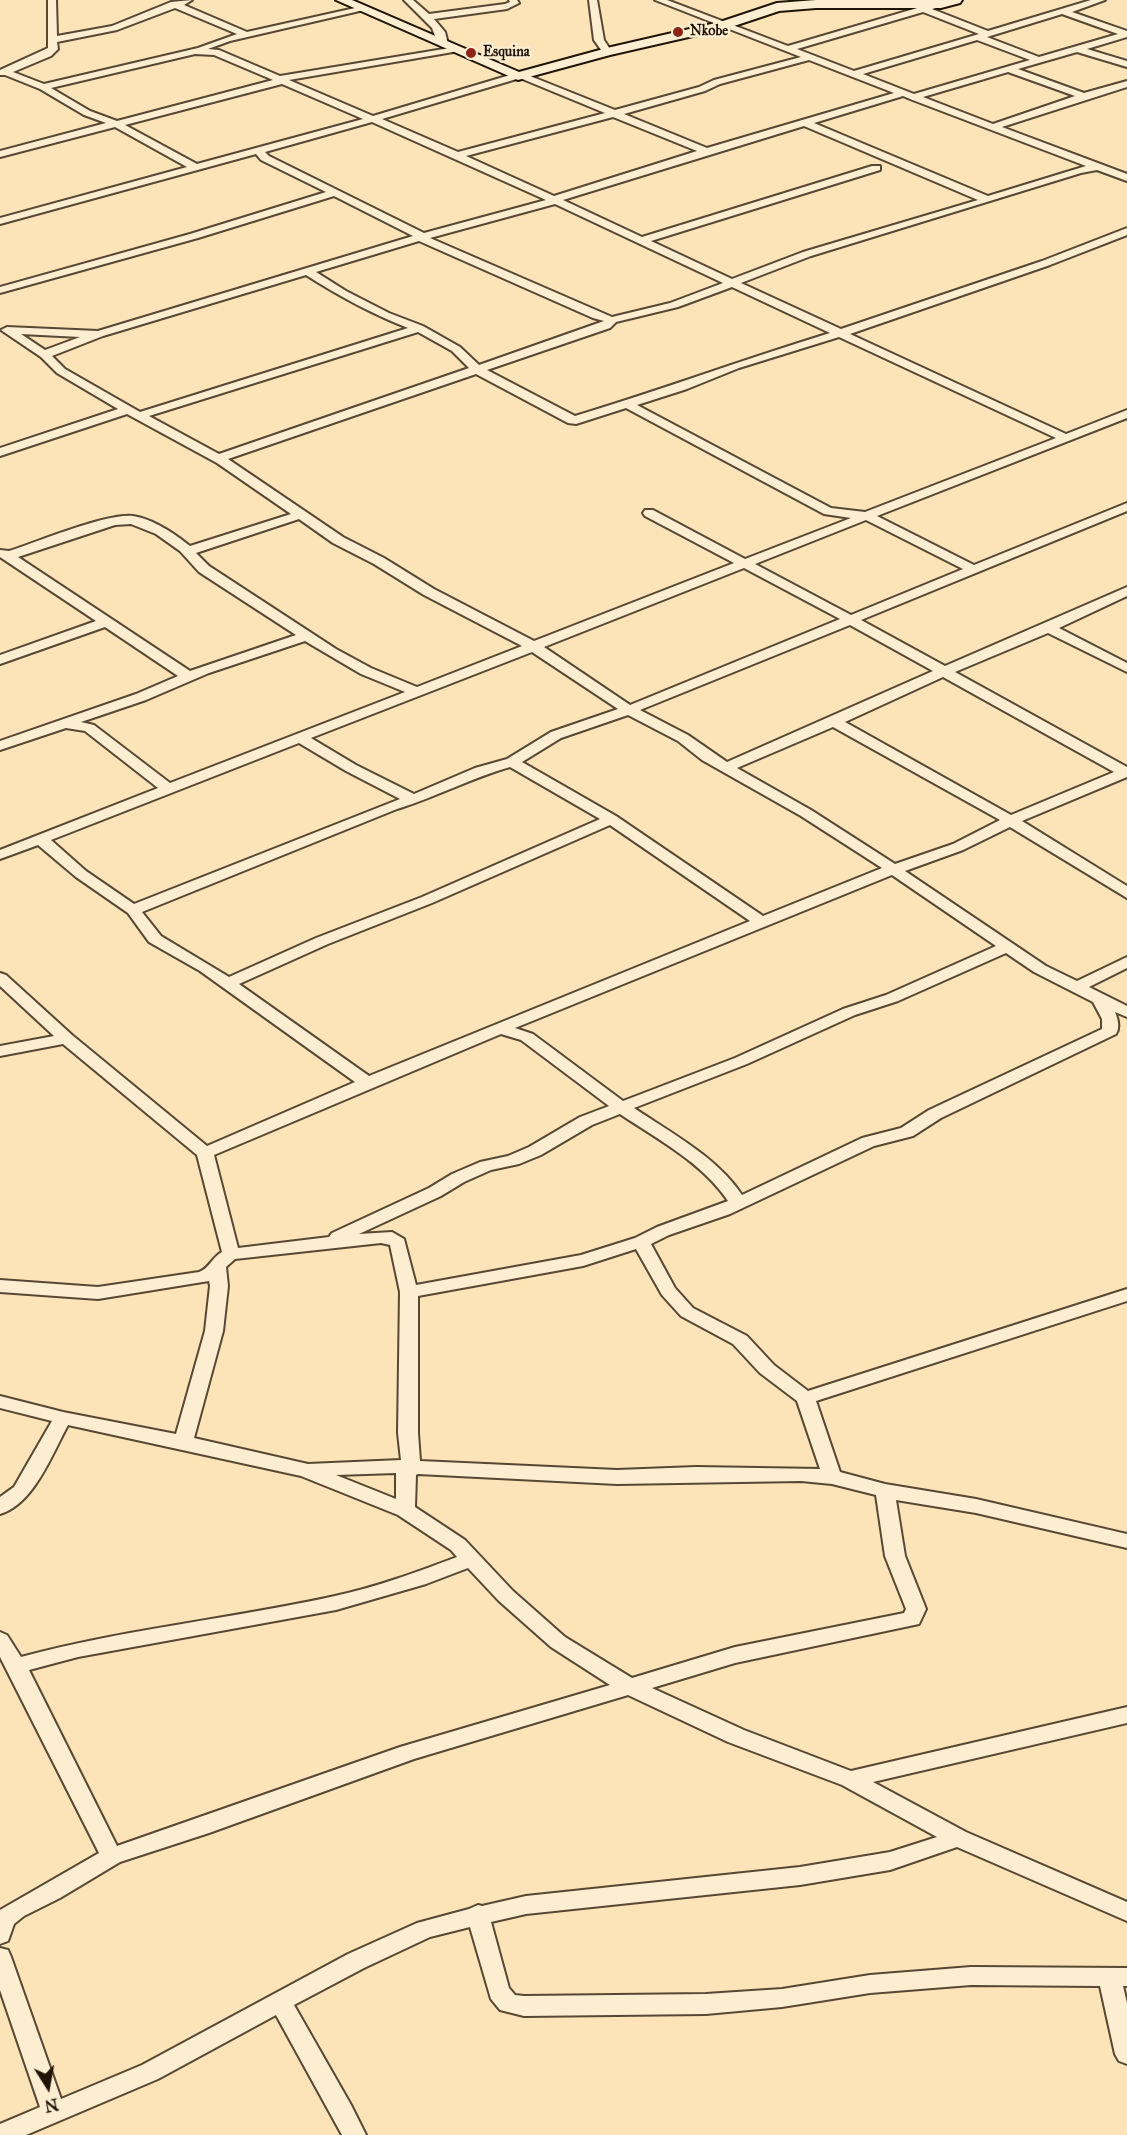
<!DOCTYPE html>
<style>
body{margin:0}
#map{position:relative;width:1127px;height:2135px;overflow:hidden;background:#fce3b8;font-family:"IM FELL Great Primer",serif}
canvas{display:block}
.north{position:absolute;left:18px;top:2057px;width:60px;height:60px;-webkit-text-stroke:4px #fdedd1;paint-order:stroke;rotate:169deg;font-size:16px;font-weight:700;line-height:24px;text-align:center;color:#1f1507}
.north::after{content:'';display:block;margin:auto;width:21px;height:27px;background:#1f1507;clip-path:polygon(50% 0,100% 100%,50% 72%,0 100%)}
</style>
<div id="map">
<canvas width="1127" height="2135"></canvas>
<div class="north">N</div>
</div>
<script>
const context = document.querySelector('canvas').getContext('2d');
context.lineJoin = 'round';
function stroke(path, color, width, dash) {
  context.strokeStyle = color;
  context.lineWidth = width;
  context.lineCap = dash ? 'butt' : 'round';
  context.setLineDash(dash || []);
  context.stroke(path);
}
function fill(path, color) {
  context.fillStyle = color;
  context.fill(path, 'evenodd');
}
function label(font, color, halo, rows, align = 'center') {
  context.font = font + ' "IM FELL Great Primer",serif';
  context.lineWidth = 5;
  context.setLineDash([]);
  context.textBaseline = 'middle';
  context.strokeStyle = halo;
  context.fillStyle = color;
  for (const [text, x, y, turn = 0] of rows) {
    context.save();
    context.translate(x, y);
    context.rotate((+turn || 0) * Math.PI / 180);
    context.textAlign = isNaN(turn) ? turn : align;
    if (halo) context.strokeText(text, 0, 0);
    context.fillText(text, 0, 0);
    context.restore();
  }
}
const street = new Path2D(`
 M 48,0 L 56,0 L 57,36 L 112,26 L 171,2 L 192,0 L 184,5 L 247,32 L 364,6 L 364,10 L 230,41 L 208,49 L 219,50 L 280,76 L 456,47 L 458,49 L 453,52 L 289,80 L 373,116 L 520,72 L 615,110 L 699,87 L 714,80 L 801,57 L 655,0 L 667,0 L 788,46 L 941,1 L 944,2 L 944,6 L 932,9 L 988,31 L 1091,0 L 1105,0 L 1072,12 L 1127,31 L 1127,37 L 1087,49 L 1127,61 L 1127,67 L 1077,52 L 1018,69 L 1084,93 L 1127,81 L 1127,87 L 1002,127 L 1127,174 L 1127,181 L 1097,170 L 1081,173 L 811,256 L 741,283 L 841,329 L 1042,261 L 1127,228 L 1127,235 L 1050,265 L 850,334 L 1066,434 L 1127,410 L 1127,418 L 877,516 L 974,565 L 1127,503 L 1127,511 L 861,620 L 945,666 L 1127,587 L 1127,596 L 1059,628 L 1127,663 L 1127,672 L 1048,633 L 955,672 L 1127,767 L 1127,777 L 1022,821 L 1127,886 L 1127,898 L 1010,827 L 963,850 L 905,871 L 1046,966 L 1077,981 L 1127,957 L 1127,968 L 1089,987 L 1127,1006 L 1127,1017 L 1115,1012 C 1118,1019 1120,1028 1116,1034 L 941,1118 L 913,1136 L 874,1146 L 730,1214 L 669,1235 L 651,1244 L 675,1288 L 693,1308 L 747,1336 L 774,1365 L 808,1391 L 1127,1289 L 1127,1301 L 816,1401 L 840,1472 L 885,1484 L 976,1499 L 1127,1534 L 1127,1548 L 976,1513 L 896,1500 L 905,1556 L 926,1609 L 919,1624 L 735,1663 L 652,1688 L 744,1730 L 851,1771 L 1127,1707 L 1127,1723 L 873,1782 L 966,1832 L 1127,1902 L 1127,1921 L 957,1847 L 890,1870 L 800,1885 L 526,1914 L 491,1922 L 509,1988 L 515,1995 L 524,1996 L 706,1994 L 782,1989 L 870,1975 L 971,1967 L 1127,1968 L 1127,1986 L 1123,1986 L 1127,2003 L 1127,2064 L 1119,2061 L 1115,2054 L 1100,1986 L 971,1985 L 870,1993 L 782,2007 L 706,2014 L 524,2016 L 500,2010 L 491,1999 L 470,1927 L 430,1937 L 364,1968 L 294,2005 L 351,2105 L 366,2135 L 342,2135 L 276,2015 L 158,2079 L 26,2135 L 0,2135 L 0,2124 L 40,2107 L 0,1990 L 0,1948 L 8,1950 L 11,1957 L 61,2099 L 142,2065 L 348,1954 L 417,1923 L 469,1909 L 478,1905 L 482,1906 L 526,1896 L 800,1867 L 890,1852 L 937,1837 L 842,1785 L 728,1742 L 628,1695 L 414,1759 L 209,1833 L 120,1862 L 60,1898 L 24,1916 L 14,1924 L 8,1941 L 0,1944 L 0,1910 L 99,1853 L 0,1657 L 0,1632 L 7,1635 L 21,1657 C 124,1629 231,1619 335,1596 C 377,1587 417,1572 457,1557 L 451,1550 L 398,1515 L 301,1476 L 68,1425 C 52,1454 34,1504 0,1514 L 0,1497 L 14,1487 L 52,1421 L 0,1408 L 0,1396 L 63,1412 L 176,1434 L 205,1331 L 210,1286 L 209,1281 L 98,1299 L 0,1292 L 0,1280 L 98,1287 L 199,1272 C 210,1268 212,1257 222,1252 L 197,1155 L 63,1044 L 0,1056 L 0,1046 L 54,1036 L 0,986 L 0,973 L 6,975 L 72,1035 L 207,1146 L 355,1082 L 200,971 L 149,942 L 128,913 L 76,877 L 38,845 L 0,859 L 0,850 L 158,788 L 85,731 L 66,728 L 0,750 L 0,741 L 136,694 L 178,676 L 105,627 L 0,664 L 0,655 L 96,621 L 0,557 L 0,550 L 9,551 C 38,542 106,513 133,516 C 153,519 175,534 190,546 L 291,514 L 217,463 L 127,414 L 0,456 L 0,448 L 118,409 L 57,373 L 41,357 L 1,330 L 7,327 L 98,331 L 413,236 L 334,196 L 198,238 L 0,293 L 0,287 L 190,234 L 326,192 L 261,160 L 256,154 L 0,224 L 0,218 L 187,167 L 115,127 L 0,157 L 0,151 L 106,123 L 84,115 L 40,89 L 5,75 L 0,75 L 0,70 L 48,48 ZM 175,8 L 237,34 L 198,48 L 44,84 L 13,72 L 51,56 L 58,49 L 57,42 L 117,30 ZM 923,12 L 979,34 L 854,71 L 797,49 ZM 1062,14 L 1118,34 L 1039,57 L 987,37 ZM 977,40 L 1030,60 L 914,94 L 863,74 ZM 195,54 L 214,55 L 273,80 L 117,121 L 90,111 L 51,88 ZM 809,60 L 894,93 L 707,148 L 624,114 L 705,91 L 720,84 ZM 1008,72 L 1075,96 L 993,124 L 923,97 ZM 520,78 L 605,113 L 458,152 L 382,119 ZM 282,84 L 363,119 L 197,164 L 125,125 ZM 903,96 L 910,99 L 1086,166 L 988,196 L 814,123 ZM 613,117 L 697,151 L 554,196 L 466,156 ZM 372,122 L 546,200 L 424,233 L 269,156 L 265,152 ZM 804,126 L 978,200 L 803,252 L 732,279 L 651,241 L 880,170 L 880,166 L 872,166 L 642,237 L 563,200 ZM 555,204 L 723,283 L 670,303 L 612,317 L 430,238 ZM 419,241 L 593,318 L 604,321 L 479,365 L 460,347 L 423,326 L 389,313 L 346,291 L 316,272 ZM 306,275 C 339,296 372,314 408,328 L 140,412 L 65,369 L 52,356 L 103,336 ZM 732,287 L 830,333 C 745,359 661,390 575,416 L 487,370 L 610,328 L 616,322 L 678,307 ZM 418,332 L 452,351 L 469,368 L 219,454 L 149,416 ZM 21,334 L 80,337 L 45,350 ZM 839,337 L 1056,438 L 865,512 L 831,508 L 637,405 L 687,389 L 739,368 ZM 476,374 L 568,423 L 576,424 L 626,408 L 824,514 L 851,518 L 745,559 L 653,510 L 645,510 L 643,513 L 645,516 L 734,563 L 534,641 L 434,589 L 384,558 L 343,537 L 228,459 ZM 299,519 L 333,543 L 374,564 L 424,595 L 522,646 L 417,687 L 371,668 L 336,649 L 209,566 L 196,553 ZM 866,520 L 963,569 L 851,615 L 755,564 ZM 131,524 L 156,534 L 180,551 L 199,572 L 296,635 L 190,671 L 18,557 L 115,525 ZM 744,568 L 840,619 L 630,705 L 544,647 ZM 850,625 L 933,671 L 727,762 L 688,735 L 640,710 ZM 305,641 L 361,674 L 405,692 L 170,783 L 94,725 L 81,722 L 146,700 L 209,673 ZM 532,652 L 618,709 L 551,732 L 507,759 L 475,768 L 414,794 L 356,765 L 311,738 ZM 943,677 L 1114,772 L 1011,815 L 845,722 ZM 628,715 L 678,741 L 702,760 L 801,816 L 882,868 L 763,916 L 616,816 L 522,762 L 561,738 ZM 833,727 L 1000,820 L 953,844 L 895,864 L 811,810 L 737,768 ZM 299,743 L 346,771 L 400,799 L 134,904 L 86,871 L 51,840 ZM 510,767 L 600,819 L 422,897 L 316,938 L 229,977 L 161,936 L 142,912 L 397,809 C 436,797 471,778 510,767 ZM 610,825 L 750,921 L 369,1076 L 239,984 L 328,944 L 432,903 ZM 892,875 L 996,946 L 886,995 L 843,1009 L 735,1058 L 623,1101 L 533,1034 L 515,1028 ZM 1006,953 L 1034,972 L 1093,1002 L 1102,1019 L 1102,1029 L 929,1110 L 901,1128 L 862,1138 L 742,1195 C 717,1157 671,1133 634,1108 L 747,1064 L 855,1015 L 898,1001 ZM 501,1034 L 521,1040 L 609,1106 L 580,1117 L 529,1147 L 508,1156 L 480,1162 L 452,1174 L 429,1188 L 332,1233 L 329,1237 L 238,1248 L 214,1155 ZM 620,1114 C 657,1139 703,1163 728,1201 L 657,1227 L 635,1238 L 581,1255 L 416,1285 L 404,1239 L 392,1232 L 359,1234 L 441,1196 L 464,1182 L 491,1170 L 519,1164 L 541,1155 L 592,1125 ZM 381,1243 L 390,1245 L 400,1292 L 398,1433 L 401,1460 L 308,1464 L 194,1438 L 223,1331 L 228,1286 L 226,1267 L 235,1259 ZM 636,1249 L 662,1295 L 681,1316 L 733,1344 L 760,1373 L 797,1401 L 820,1469 L 696,1467 L 617,1470 L 420,1461 L 418,1433 L 418,1296 L 583,1266 ZM 396,1473 L 396,1499 L 336,1475 ZM 418,1474 L 617,1484 L 801,1481 L 832,1484 L 876,1495 L 885,1556 L 906,1609 L 904,1613 L 735,1647 L 632,1678 L 565,1637 L 513,1591 L 465,1540 L 415,1507 L 416,1475 ZM 468,1568 L 499,1601 L 551,1647 L 610,1685 L 400,1747 L 117,1846 L 29,1670 L 78,1657 L 336,1610 L 426,1584 Z
 M 404,0 L 413,0 L 429,14 L 505,4 L 510,2 L 509,0 L 517,0 L 519,3 L 507,9 L 434,19 L 445,32 L 448,44 L 443,47 L 438,44 L 432,28 Z
 M 589,0 L 597,0 L 604,40 L 612,52 L 610,54 L 604,54 L 594,40 Z`);
const secondary = new Path2D(`
 M 336,0 L 352,0 L 519,72 L 607,48 L 720,22 L 777,3 L 816,0 L 962,0 L 960,3 L 941,8 L 816,8 L 779,11 L 728,28 L 610,55 L 518,80 Z`);
stroke(street, '#564833', 4);
stroke(secondary, '#1f1507', 4);
fill(street, '#fdedd1');
fill(secondary, '#fdedd1');
for (const [x, y, r, color] of [
 [678,32,6,"#8f2418"],
 [471,53,6,"#8f2418"]
]) {
  const dot = new Path2D();
  dot.arc(x, y, r, 0, 2 * Math.PI);
  context.fillStyle = color;
  context.fill(dot);
  stroke(dot, '#fdedd1', 2);
}
label('bold 14px', '#1f1507', '#fdedd1', [
 ["Nkobe",690,32],
 ["Esquina",483,53]
], 'left');
</script>
